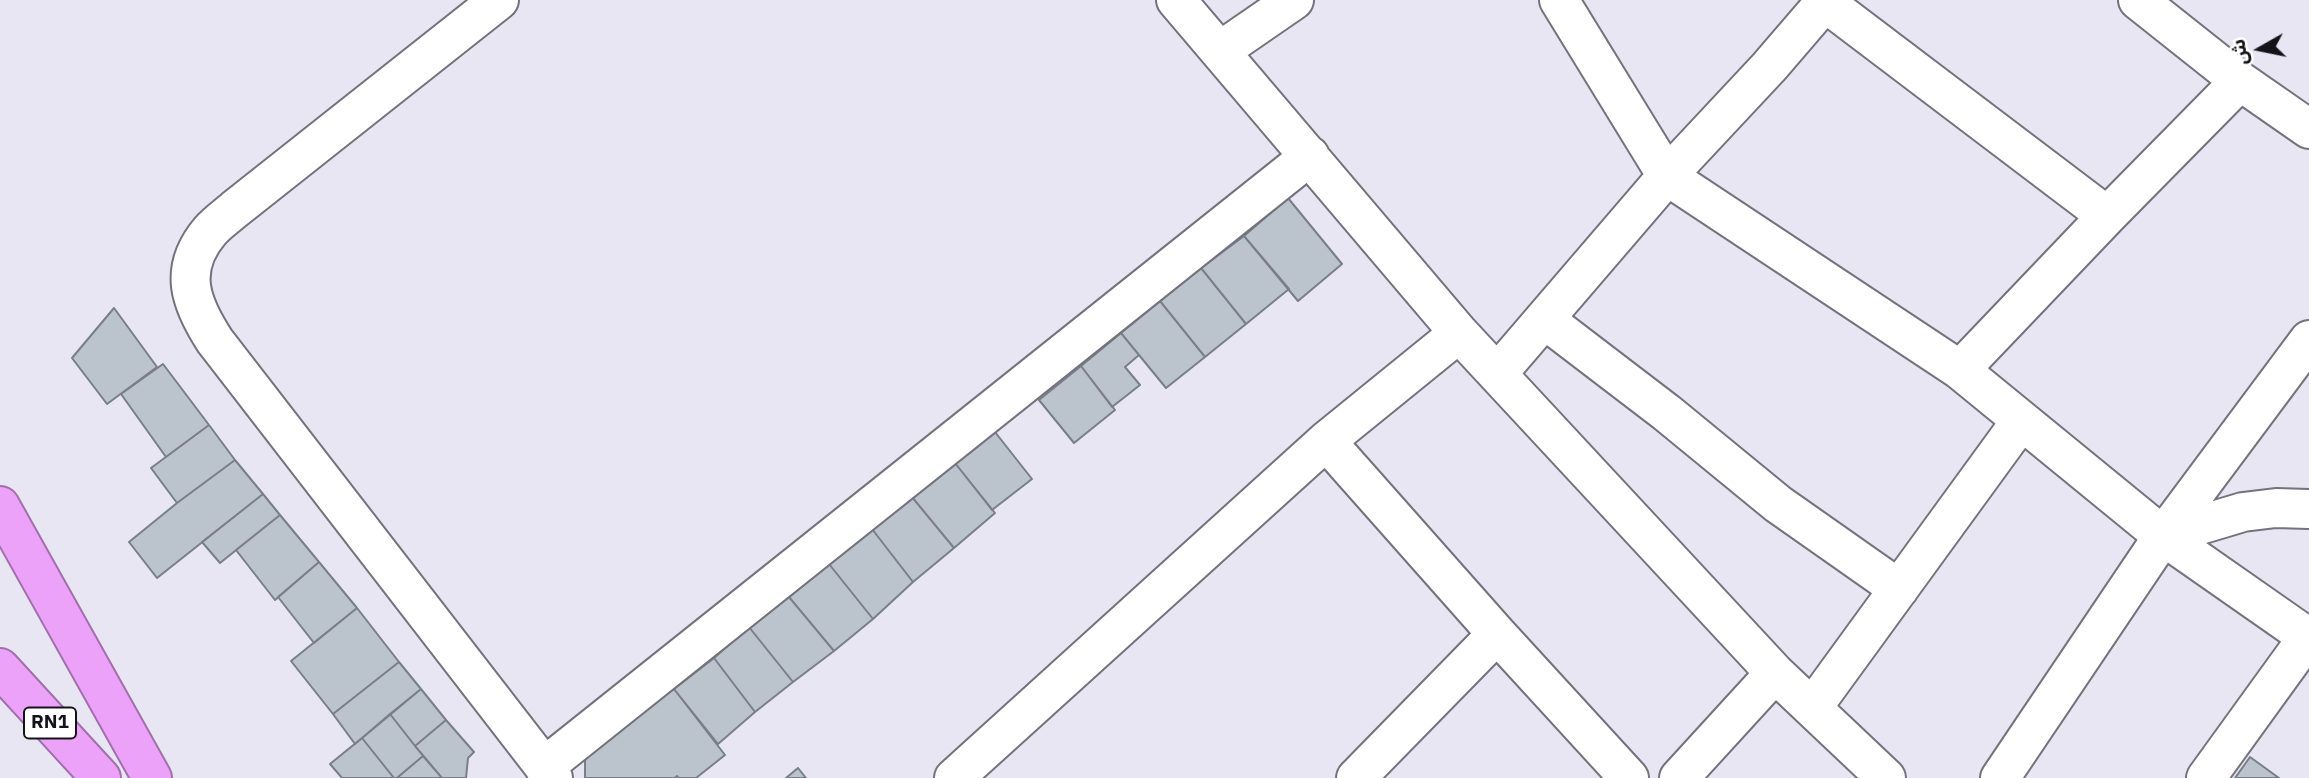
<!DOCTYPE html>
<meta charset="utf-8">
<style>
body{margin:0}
#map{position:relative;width:2309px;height:778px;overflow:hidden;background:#e7e6f2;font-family:"IBM Plex Sans","Noto Sans Arabic",sans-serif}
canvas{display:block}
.north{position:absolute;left:2225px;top:14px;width:70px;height:70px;-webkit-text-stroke:5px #fff;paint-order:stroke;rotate:261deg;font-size:19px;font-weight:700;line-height:28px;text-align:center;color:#141418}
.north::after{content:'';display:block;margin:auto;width:24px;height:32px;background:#141418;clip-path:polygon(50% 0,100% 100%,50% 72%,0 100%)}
</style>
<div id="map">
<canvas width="2309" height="778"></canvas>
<div class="north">ش</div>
</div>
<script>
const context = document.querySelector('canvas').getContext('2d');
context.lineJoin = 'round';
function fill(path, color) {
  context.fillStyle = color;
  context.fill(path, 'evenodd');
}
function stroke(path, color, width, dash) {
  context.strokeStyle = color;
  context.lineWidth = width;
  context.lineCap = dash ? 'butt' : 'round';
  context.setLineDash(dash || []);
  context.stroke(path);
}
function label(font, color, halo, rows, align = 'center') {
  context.font = font + ' "IBM Plex Sans",sans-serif';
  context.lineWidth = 5;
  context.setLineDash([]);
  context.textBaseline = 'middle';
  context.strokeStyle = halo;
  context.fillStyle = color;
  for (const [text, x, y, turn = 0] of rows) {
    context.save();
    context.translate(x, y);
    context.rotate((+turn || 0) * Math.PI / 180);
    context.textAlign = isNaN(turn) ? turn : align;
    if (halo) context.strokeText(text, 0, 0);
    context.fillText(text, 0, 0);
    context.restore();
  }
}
const building = new Path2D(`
 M 1288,198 L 1342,264 L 1298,301 L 1244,236 Z
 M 1244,236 L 1289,289 L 1246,324 L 1201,268 Z
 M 1201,268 L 1246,324 L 1205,357 L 1160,301 Z
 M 1160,301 L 1205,357 L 1166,388 L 1121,333 Z
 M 114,308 L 157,367 L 107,404 L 72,358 Z
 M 1121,333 L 1139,355 L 1125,367 L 1140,385 L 1112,407 L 1081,366 Z
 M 163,364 L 209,425 L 166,457 L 121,394 Z
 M 1081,366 L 1115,410 L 1074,443 L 1039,400 Z
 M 209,425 L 235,460 L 177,503 L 151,468 Z
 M 995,432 L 1032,479 L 992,510 L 955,463 Z
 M 235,460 L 263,494 L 157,578 L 129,542 L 177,503 Z
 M 955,463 L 995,513 L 954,548 L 912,497 Z
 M 263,494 L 280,515 L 220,563 L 202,542 Z
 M 912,497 L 954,548 L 913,582 L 872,529 Z
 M 280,515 L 319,562 L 275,600 L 236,550 Z
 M 872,529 L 913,582 L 873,619 L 829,564 Z
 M 319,562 L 357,608 L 314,643 L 278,597 Z
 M 829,564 L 873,619 L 834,651 L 789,597 Z
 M 789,597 L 834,651 L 793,682 L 749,627 Z
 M 357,608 L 399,662 L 333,714 L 291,661 Z
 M 749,627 L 793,682 L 755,712 L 714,658 Z
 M 714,658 L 755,712 L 718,744 L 674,689 Z
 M 399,662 L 421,689 L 355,744 L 333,714 Z
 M 421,689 L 446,720 L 415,746 L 390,714 Z
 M 674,689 L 725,755 L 696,778 L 679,778 L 677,776 L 675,778 L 585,778 L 585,760 L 600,744 Z
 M 390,714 L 423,756 L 397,778 L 394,778 L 362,738 Z
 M 446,720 L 474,752 L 468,758 L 466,778 L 442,778 L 415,746 Z
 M 362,738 L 394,778 L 342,778 L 330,764 Z
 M 423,756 L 442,778 L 399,778 L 398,777 Z
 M 2250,757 L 2279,778 L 2235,778 Z
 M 798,768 L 806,778 L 786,778 Z`);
fill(building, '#bbc3cd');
stroke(building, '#787f88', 2);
const minor = new Path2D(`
 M 499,0 L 235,209 C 227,216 217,223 210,231 C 177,270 191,304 215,341 L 553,778
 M 1176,0 L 1459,333 L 1775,673 L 1886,778
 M 1559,0 L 1667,176 L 1960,370 L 2163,536 L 2309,638
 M 1822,0 L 2107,216
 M 2138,0 L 2240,81 L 2309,129
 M 1220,51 L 1294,0
 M 1544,319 L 1667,413 L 1778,504 L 1899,589
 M 1960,370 L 2107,216 L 2240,81
 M 1497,374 L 1667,176 L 1769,67 L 1824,3 L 1830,0
 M 1326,441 L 1497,634 L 1629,778
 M 2163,536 L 2243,512 L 2276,508 L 2309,509
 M 1812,708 L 2021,421
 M 544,767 L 1310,156
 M 954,778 L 1326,441 L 1459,333
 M 1356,778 L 1497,634
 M 1679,778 L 1775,673
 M 2000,778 L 2163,536 L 2309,340
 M 2206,778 L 2308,637`);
const highway = new Path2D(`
 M 0,506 L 152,778
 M 0,668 L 101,778`);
stroke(minor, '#73727d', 42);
stroke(highway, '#a170ab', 42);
stroke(minor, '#fff', 38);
stroke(highway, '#eda2fa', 38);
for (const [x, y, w] of [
 [50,723,52]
]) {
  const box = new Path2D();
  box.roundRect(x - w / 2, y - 15.5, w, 31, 5);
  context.fillStyle = '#fff';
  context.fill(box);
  stroke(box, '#141418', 2);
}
label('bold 19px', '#141418', null, [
 ["RN1",50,723]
]);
</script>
